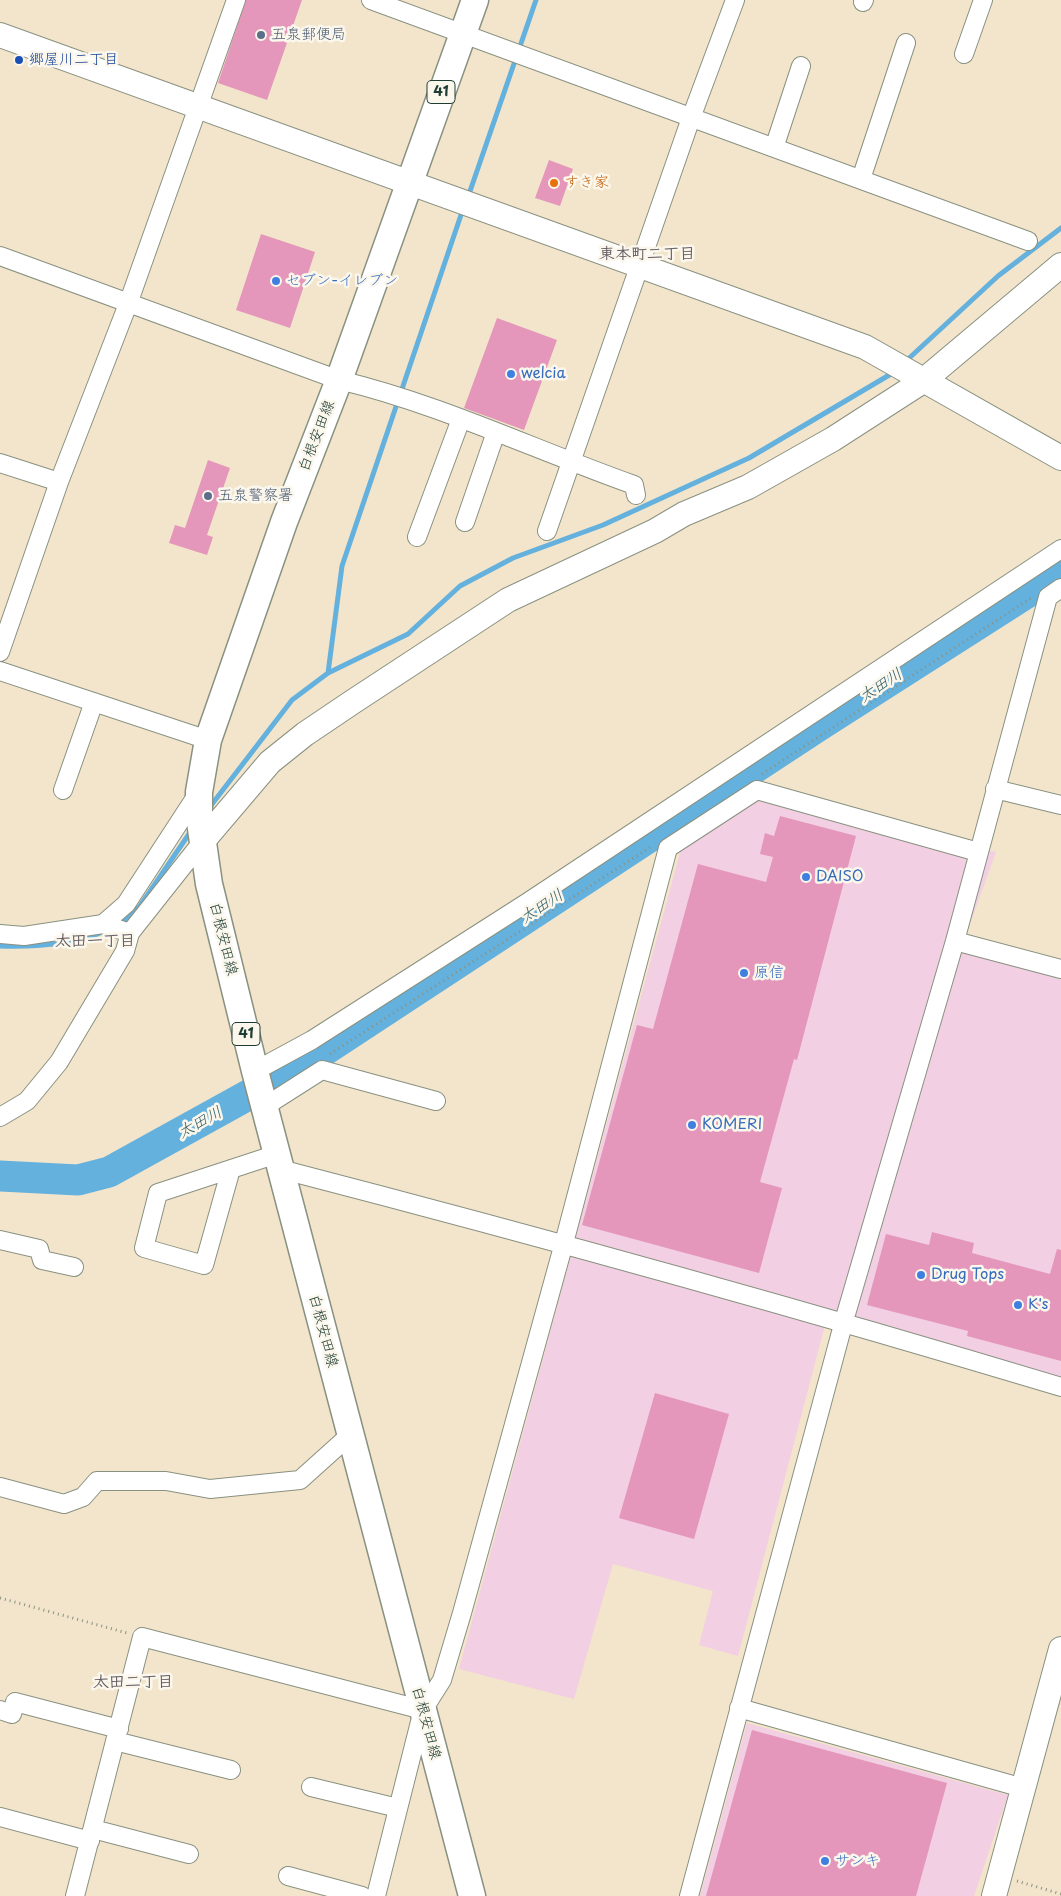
<!DOCTYPE html>
<meta charset="utf-8">
<style>
body{margin:0}
canvas{display:block;background:#f3e5cb}
</style>
<canvas width="1061" height="1896"></canvas>
<script>
const context = document.querySelector('canvas').getContext('2d');
context.lineJoin = 'round';
function fill(path, color) {
  context.fillStyle = color;
  context.fill(path, 'evenodd');
}
function stroke(path, color, width, dash) {
  context.strokeStyle = color;
  context.lineWidth = width;
  context.lineCap = dash ? 'butt' : 'round';
  context.setLineDash(dash || []);
  context.stroke(path);
}
function label(font, color, halo, rows, align = 'center') {
  context.font = font + ' "Playpen Sans","Klee One",sans-serif';
  context.lineWidth = 5;
  context.setLineDash([]);
  context.textBaseline = 'middle';
  context.strokeStyle = halo;
  context.fillStyle = color;
  for (const [text, x, y, turn = 0] of rows) {
    context.save();
    context.translate(x, y);
    context.rotate((+turn || 0) * Math.PI / 180);
    context.textAlign = isNaN(turn) ? turn : align;
    if (halo) context.strokeText(text, 0, 0);
    context.fillText(text, 0, 0);
    context.restore();
  }
}
fill(new Path2D(`
 M 755,795 L 996,852 L 961,949 L 1061,977 L 1061,1391 L 825,1325 L 738,1656 L 699,1645 L 713,1591 L 613,1564 L 574,1699 L 459,1669 L 682,845 Z
 M 747,1723 L 1008,1795 L 974,1896 L 700,1896 Z`), '#f2cfe2');
stroke(new Path2D(`
 M 468,197 L 536,0
 M 906,361 L 998,276 L 1061,228
 M 328,673 L 342,566 L 463,209
 M 209,808 L 292,700 L 328,673 L 408,634 L 460,586 L 513,558 L 603,525 L 749,458 L 896,371
 M 120,925 L 140,906 L 191,831
 M 0,946 C 34,947 73,945 105,931`), '#65b1de', 5);
stroke(new Path2D(`
 M 0,1176 L 78,1180 L 109,1172 L 299,1067 L 820,725 L 1061,571`), '#65b1de', 31);
fill(new Path2D(`
 M 246,0 L 302,0 L 267,100 L 218,83 Z
 M 549,160 L 573,169 L 560,206 L 535,198 Z
 M 261,234 L 315,252 L 290,328 L 236,310 Z
 M 497,318 L 557,340 L 524,430 L 464,408 Z
 M 208,460 L 230,468 L 207,535 L 213,537 L 207,555 L 169,543 L 175,525 L 185,528 Z
 M 780,816 L 856,836 L 797,1060 L 794,1059 L 760,1182 L 782,1188 L 759,1273 L 582,1225 L 637,1025 L 653,1029 L 698,864 L 766,882 L 773,857 L 760,854 L 765,833 L 774,836 Z
 M 932,1232 L 974,1243 L 972,1253 L 1050,1274 L 1057,1249 L 1061,1250 L 1061,1361 L 967,1336 L 968,1331 L 867,1305 L 886,1234 L 929,1245 Z
 M 655,1393 L 729,1414 L 694,1539 L 619,1518 Z
 M 752,1730 L 947,1783 L 916,1896 L 706,1896 Z`), '#e497ba');
const street = new Path2D(`
 M 371,0 L 1028,241
 M 863,2 L 864,0
 M 964,54 L 983,0
 M 774,148 L 801,66
 M 861,179 L 906,43
 M 0,256 L 339,380 C 440,404 535,450 634,485 L 636,495
 M 0,463 L 59,482
 M 465,522 L 496,432
 M 547,531 L 691,118 L 735,0
 M 417,537 L 461,419
 M 0,652 L 59,482 L 128,304 L 236,0
 M 0,671 L 208,740
 M 995,789 L 1061,805
 M 63,790 L 94,702
 M 103,924 L 126,904 L 199,792
 M 0,934 L 24,936 L 103,924 L 130,933
 M 955,941 L 1061,969
 M 255,1071 L 312,1040 L 528,902 L 1061,549
 M 264,1107 L 322,1070 L 436,1101
 M 0,1117 L 27,1101 L 59,1062 L 125,951 L 130,933 L 202,842
 M 231,1169 L 204,1265 L 144,1248 L 158,1193 L 277,1154
 M 280,1169 C 542,1237 802,1309 1061,1387
 M 0,1240 L 39,1249 L 42,1260 L 74,1267
 M 0,1487 L 64,1504 L 83,1497 L 97,1481 L 166,1481 L 210,1489 L 300,1480 L 350,1435
 M 739,1708 L 1023,1788
 M 0,1710 L 12,1714 L 15,1702 L 119,1729
 M 115,1741 L 231,1770
 M 311,1787 L 398,1808
 M 0,1817 L 90,1841
 M 93,1829 L 189,1854
 M 288,1876 L 362,1896
 M 75,1896 L 142,1637 L 423,1710
 M 376,1896 L 423,1710 L 442,1680 L 462,1613 L 564,1243 L 668,848 L 757,790 L 978,852
 M 689,1896 L 844,1321 L 955,941 L 1048,597 L 1061,588`);
const secondary = new Path2D(`
 M 0,35 L 865,347 L 1061,458
 M 202,842 L 270,762 L 305,734 L 354,701 L 508,600 L 655,531 L 684,514 L 748,487 L 833,439 L 923,381 L 1061,265
 M 994,1896 L 1061,1649`);
const primary = new Path2D(`
 M 472,1896 L 255,1071 L 209,884 L 199,815 L 199,792 L 208,740 L 284,522 L 339,380 L 475,0`);
stroke(street, '#899180', 20);
stroke(secondary, '#899180', 26);
stroke(primary, '#899180', 29);
stroke(new Path2D(`
 M 762,774 L 1031,598
 M 330,1054 L 652,846
 M 0,1598 L 127,1633
 M 1017,1881 L 1061,1894`), '#899180', 3, [1, 4]);
stroke(street, '#fff', 18);
stroke(secondary, '#fff', 24);
stroke(primary, '#fff', 26);
for (const [x, y, r, color] of [
 [261,35,5,"#5c6f8a"],
 [19,60,5,"#1a4fb4"],
 [554,183,5,"#e8710a"],
 [276,281,5,"#3f7fe0"],
 [511,374,5,"#3f7fe0"],
 [208,496,5,"#5c6f8a"],
 [806,877,5,"#3f7fe0"],
 [744,973,5,"#3f7fe0"],
 [692,1125,5,"#3f7fe0"],
 [921,1275,5,"#3f7fe0"],
 [1018,1305,5,"#3f7fe0"],
 [825,1861,5,"#3f7fe0"]
]) {
  const dot = new Path2D();
  dot.arc(x, y, r, 0, 2 * Math.PI);
  context.fillStyle = color;
  context.fill(dot);
  stroke(dot, '#fbf7ec', 2);
}
for (const [x, y, w] of [
 [441,92,28],
 [246,1034,28]
]) {
  const box = new Path2D();
  box.roundRect(x - w / 2, y - 11.5, w, 23, 4);
  context.fillStyle = '#fbf7ec';
  context.fill(box);
  stroke(box, '#1f3d34', 1);
}
label('bold 14px', '#1f3d34', null, [
 ["41",441,92],
 ["41",246,1034]
]);
label('15px', '#4e5e75', '#fbf7ec', [
 ["五泉郵便局",271,35],
 ["五泉警察署",218,496]
], 'left');
label('15px', '#164399', '#fbf7ec', [
 ["郷屋川二丁目",29,60]
], 'left');
label('15px', '#c56008', '#fbf7ec', [
 ["すき家",564,183]
], 'left');
label('15px', '#366cbe', '#fbf7ec', [
 ["セブン-イレブン",286,281],
 ["welcia",521,374],
 ["DAISO",816,877],
 ["原信",754,973],
 ["KOMERI",702,1125],
 ["Drug Tops",931,1275],
 ["K's",1028,1305],
 ["サンキ",835,1861]
], 'left');
label('15px', '#1f3d34', '#fbf7ec', [
 ["白根安田線",317,436,-69],
 ["白根安田線",223,939,76],
 ["白根安田線",323,1331,75],
 ["白根安田線",426,1723,75]
]);
label('bold 16px', '#645c63', '#fbf7ec', [
 ["東本町二丁目",647,255],
 ["太田一丁目",95,942],
 ["太田二丁目",133,1683]
]);
label('italic 16px', '#346067', '#fbf7ec', [
 ["太田川",881,686,-33],
 ["太田川",542,907,-33],
 ["太田川",200,1123,-29]
]);
</script>
